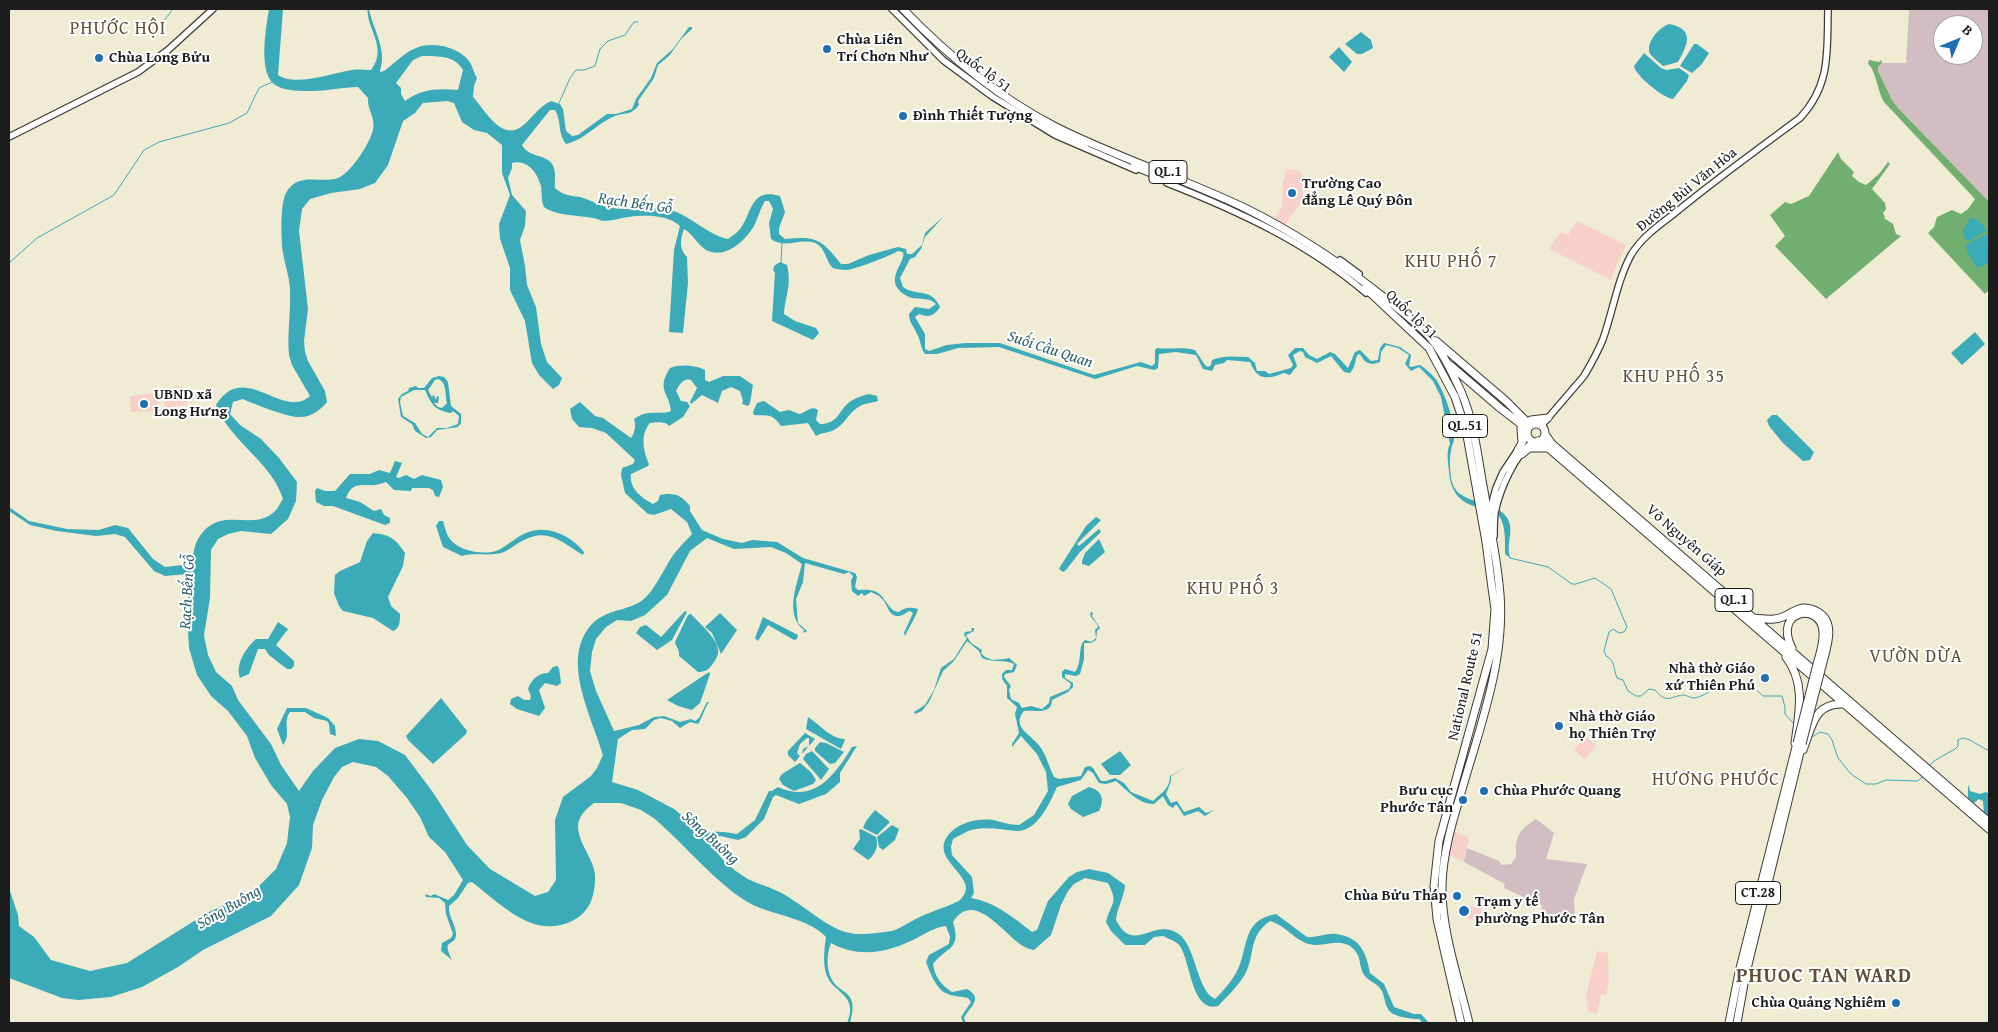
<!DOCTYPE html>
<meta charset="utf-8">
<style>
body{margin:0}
#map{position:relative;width:1998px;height:1032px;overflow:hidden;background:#f0ebd3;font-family:"Gentium Book Plus",serif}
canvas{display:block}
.frame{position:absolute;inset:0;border:10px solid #1c1c1c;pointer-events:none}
.north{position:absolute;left:1933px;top:15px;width:50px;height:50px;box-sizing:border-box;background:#fff;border:1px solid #a4a4a4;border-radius:50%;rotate:45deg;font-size:14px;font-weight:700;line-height:20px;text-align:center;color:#1c1c1c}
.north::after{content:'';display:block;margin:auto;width:18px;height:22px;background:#1f6fb2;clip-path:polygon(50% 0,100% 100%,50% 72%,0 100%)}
</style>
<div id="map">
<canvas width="1998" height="1032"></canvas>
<div class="frame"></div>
<div class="north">B</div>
</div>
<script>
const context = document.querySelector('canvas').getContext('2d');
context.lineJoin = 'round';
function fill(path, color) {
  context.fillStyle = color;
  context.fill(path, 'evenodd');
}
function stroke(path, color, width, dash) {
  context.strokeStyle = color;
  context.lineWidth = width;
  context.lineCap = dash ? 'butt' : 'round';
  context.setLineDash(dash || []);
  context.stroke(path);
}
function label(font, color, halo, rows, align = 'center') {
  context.font = font + ' "Gentium Book Plus",serif';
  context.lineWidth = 4;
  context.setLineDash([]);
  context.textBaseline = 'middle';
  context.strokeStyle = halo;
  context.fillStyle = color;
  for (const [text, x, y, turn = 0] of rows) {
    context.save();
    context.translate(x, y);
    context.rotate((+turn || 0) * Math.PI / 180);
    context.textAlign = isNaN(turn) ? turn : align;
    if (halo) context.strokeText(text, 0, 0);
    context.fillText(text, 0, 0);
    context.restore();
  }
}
fill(new Path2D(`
 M 1290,169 L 1301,172 L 1303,200 L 1285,225 L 1275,219 L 1282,205 L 1283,181 L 1287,170 Z
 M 1577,221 L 1626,245 L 1614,271 L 1611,280 L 1549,249 L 1561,232 L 1568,235 Z
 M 178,385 L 187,404 L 166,409 L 161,392 Z
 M 157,393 L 158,411 L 131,412 L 130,398 L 131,396 Z
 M 1585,736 L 1596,745 L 1585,759 L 1574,750 Z
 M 1451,830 L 1469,838 L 1464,862 L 1445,853 Z
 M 1460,905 L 1482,908 L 1479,921 L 1468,919 L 1468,915 L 1459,914 Z
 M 1597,951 L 1608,953 L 1609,982 L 1606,995 L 1601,995 L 1597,1014 L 1588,1011 L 1586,995 Z`), '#f7d0ca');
fill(new Path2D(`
 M 1906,9 L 1989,9 L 1989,203 L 1898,108 L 1892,100 L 1878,71 L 1878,67 L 1881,63 L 1906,63 L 1909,9 ZM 1943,25 L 1973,25 L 1973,55 L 1943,55 Z
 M 1536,819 L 1554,833 L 1546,859 L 1587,864 L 1574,899 L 1575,922 L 1550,922 L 1548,925 L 1536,920 L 1543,906 L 1504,888 L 1505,884 L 1464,862 L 1467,848 L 1499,861 L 1501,865 L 1511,864 L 1516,857 L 1516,843 L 1519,834 L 1525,827 Z`), '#d2bec2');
fill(new Path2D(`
 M 1869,60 L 1879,62 L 1881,60 L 1882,63 L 1878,67 L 1878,71 L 1892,100 L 1898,108 L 1989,202 L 1989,290 L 1985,294 L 1928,233 L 1934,227 L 1937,217 L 1952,210 L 1961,214 L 1968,209 L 1975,199 L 1884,102 C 1877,90 1876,70 1868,64 Z
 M 1838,152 L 1841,159 L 1854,172 L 1852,176 L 1859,182 L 1866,185 L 1879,174 L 1888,162 L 1890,164 L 1872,189 L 1885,203 L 1886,209 L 1883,213 L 1885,217 L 1884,218 L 1893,224 L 1896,234 L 1901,236 L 1826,299 L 1775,246 L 1785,236 L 1770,215 L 1785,202 L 1791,204 L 1809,196 Z`), '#70af70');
fill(new Path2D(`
 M 269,9 L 283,9 L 278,75 C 296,87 332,73 352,70 C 358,69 365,70 371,70 C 384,53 375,39 369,21 C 368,17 368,13 367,9 L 369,9 C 372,26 383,42 382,60 C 382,64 380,68 380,72 L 384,71 C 404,56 414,41 442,46 C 452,48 462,52 469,61 C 473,66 473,72 477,78 L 474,86 L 473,97 C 485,110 501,141 521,127 C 532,119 538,107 551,101 L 560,104 L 563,109 L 566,131 L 572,136 L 578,135 L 607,114 L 616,114 L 632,109 L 636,99 L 651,78 L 657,63 L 673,49 L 689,27 L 692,27 L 692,29 L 682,38 L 669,56 L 658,65 L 654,78 L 638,101 L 639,105 C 632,114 628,113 618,115 C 599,121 585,140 566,144 C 557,133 562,121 555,110 L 550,110 L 522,145 C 529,158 546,154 552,164 C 557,171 554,181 555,188 C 562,195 571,196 580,197 C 591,200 601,207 612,208 C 630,211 648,206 666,209 C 689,213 705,234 728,239 C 732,236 737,233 740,229 C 752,214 750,187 780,196 L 785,212 L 779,228 L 779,234 L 785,239 C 817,236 821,239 841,264 L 848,264 L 869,255 L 898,247 L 906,249 L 907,254 L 912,254 L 922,245 L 925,233 L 944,216 L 925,237 L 921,249 L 915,257 L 910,259 L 900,278 L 903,287 C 917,297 931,287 940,307 C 934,316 929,318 919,314 L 915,317 L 925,334 L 925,349 L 929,351 L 947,345 L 965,343 L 1000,343 L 1094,375 L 1141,362 L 1152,366 L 1155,363 L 1155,350 L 1157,348 C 1170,350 1182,346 1195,350 L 1205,365 L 1208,367 L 1211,365 L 1212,360 C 1224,355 1236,357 1248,357 L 1255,363 L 1257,371 L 1265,371 L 1269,374 L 1291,368 L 1293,365 L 1288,355 L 1295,348 L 1303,348 L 1309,355 L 1317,359 L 1330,352 L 1335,354 L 1348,368 L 1355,352 L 1360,350 L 1371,361 L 1378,360 L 1380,348 L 1384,343 L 1400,347 L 1411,355 L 1409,366 L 1411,367 L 1420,365 C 1426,369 1433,375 1437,381 C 1446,396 1455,422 1454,440 C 1453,444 1451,447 1451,451 C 1449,459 1450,474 1452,482 C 1458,505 1491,499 1505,515 C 1517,528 1504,546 1511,559 L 1505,554 C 1505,543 1506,525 1499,516 C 1493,509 1486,509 1478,507 C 1458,503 1450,489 1449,471 C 1448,462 1446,452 1450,444 L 1441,397 L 1433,381 L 1419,367 L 1411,371 L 1405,364 L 1409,355 L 1398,348 L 1386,345 L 1381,352 L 1380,362 C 1369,366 1365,363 1360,354 L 1357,355 L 1354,367 L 1350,373 L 1344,372 L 1331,356 L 1317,363 L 1305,357 L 1303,352 L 1300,351 L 1293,355 L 1297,366 L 1290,375 L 1284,373 C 1267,380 1257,380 1250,362 L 1227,360 L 1224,363 L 1215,365 L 1212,371 L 1203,369 L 1196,355 L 1176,352 L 1159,354 L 1158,368 L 1154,370 L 1137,366 L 1095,379 L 999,347 L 958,348 L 937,354 L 925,354 C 920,347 921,341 917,334 C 914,326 909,323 909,314 L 915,307 L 929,309 L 936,304 C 928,296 916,301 907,296 C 880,281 907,263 903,252 L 898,251 C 892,255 852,271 845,270 C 842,270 836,269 833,268 C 825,261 826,245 812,242 C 797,239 785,249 771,239 L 769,223 L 773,209 L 769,201 L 765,201 C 760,209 758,218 754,226 C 745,241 725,260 706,250 C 697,244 693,234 684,229 C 680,239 679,249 687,257 L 688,283 L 683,333 L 669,332 L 674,250 L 680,226 C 667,214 644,215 628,217 C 620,218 612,221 604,221 C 600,221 597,218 593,218 C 578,215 556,216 544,207 C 541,200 542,193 541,186 C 537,172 527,159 512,163 L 512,168 L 508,178 L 512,195 L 526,211 L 525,226 L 520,240 L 525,266 L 527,285 L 536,307 L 541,344 L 547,362 L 562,378 L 559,385 L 553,389 L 539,375 L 532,363 L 525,321 L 510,290 L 510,268 L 500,239 L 499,224 L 510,195 L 502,173 L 502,145 L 487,133 L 474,130 L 462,122 L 454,103 L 447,101 L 423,103 L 415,113 L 403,121 L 388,165 L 375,183 L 360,189 L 331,193 L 310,199 L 302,209 L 299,231 L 308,309 L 304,341 L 305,352 L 308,361 L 325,391 L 327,402 C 320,410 312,417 300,417 C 289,418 254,404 243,399 L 233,402 L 230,414 L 240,425 L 261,439 L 279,458 L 297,482 L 296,501 L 288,519 L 271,534 L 241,531 L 228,534 L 218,539 L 211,550 L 210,598 L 204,635 L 208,655 L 216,672 L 232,686 L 238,700 L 271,744 L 281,765 L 299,791 L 313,771 L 335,748 L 359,739 L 378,741 L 405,755 L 432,791 L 467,845 L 490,869 L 535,896 L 548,892 L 556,880 L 555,820 L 563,797 L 591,776 L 597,768 L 603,755 C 592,716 558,657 594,622 C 610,608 631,611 645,598 C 654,590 663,571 670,560 C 676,550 685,542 692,534 L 687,522 L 671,509 L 654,515 L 648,514 L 625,493 L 621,475 L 622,468 L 633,464 L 635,460 L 606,433 L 592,428 L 579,427 L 572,419 L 570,409 L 580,402 L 595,416 L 603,418 L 631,438 C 635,432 636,426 634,419 C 649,408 660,416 671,411 C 669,392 656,390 670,368 C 679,364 696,365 705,370 L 705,380 L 709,382 L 723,376 L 740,376 L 753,385 L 750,403 L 748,406 L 742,404 L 743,401 L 740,391 L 731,387 L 722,391 L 718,403 L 702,395 L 691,404 L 690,402 L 697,388 L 691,380 C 683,378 680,384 676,391 L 681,401 L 687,402 L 690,406 L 683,417 L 669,426 C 666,421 656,422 650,423 C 640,435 643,450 649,464 L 648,466 L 631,474 C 629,489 642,498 653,504 L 658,501 L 660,495 C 675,492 681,495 690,506 L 690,511 L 702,530 L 723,539 L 742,543 L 752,540 L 777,542 L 803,558 L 855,573 L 857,577 L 855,587 L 858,590 C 884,588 879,597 894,611 L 899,612 C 905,607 910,607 918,609 C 917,615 908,629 905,636 L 904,633 L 913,613 L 910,611 C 906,612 903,616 899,616 C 888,617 888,604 882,599 C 879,595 875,594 871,592 L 864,596 L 862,593 L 858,596 L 852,591 L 851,581 L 853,576 L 849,572 L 844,574 L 805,563 L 803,582 L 796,599 L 798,623 L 807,631 L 803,633 L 804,630 C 784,615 797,584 802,564 L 786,553 L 771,547 L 734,549 L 707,538 L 690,551 L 667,595 L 645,615 L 631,621 L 617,620 L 606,627 L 596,639 L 592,652 L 590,671 L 596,691 L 614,731 L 639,725 L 654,717 L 664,716 L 680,722 L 691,719 L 695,721 L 699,718 L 707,702 L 709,702 C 704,709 702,719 698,724 L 690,722 L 680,728 L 672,721 L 661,718 L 654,720 L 645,729 L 632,730 L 618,739 L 612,782 L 638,790 L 674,809 L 704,834 C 713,830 727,832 737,834 L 755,820 L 769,791 L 772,791 L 778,787 C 814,804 835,775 852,747 L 857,746 L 840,773 L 840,782 L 826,794 L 799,804 L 776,795 L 773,797 L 764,819 L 746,837 L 738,840 L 720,836 L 710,841 C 717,857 735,872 750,880 C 758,884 767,886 775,890 C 799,900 826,929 850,933 C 858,935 868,934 876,933 C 882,932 889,932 895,930 C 904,926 913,920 922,916 C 930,912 955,904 960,900 C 985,877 923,860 951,832 C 961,822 979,818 993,820 C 1002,822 1010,825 1019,825 L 1034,815 L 1048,791 L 1046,772 L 1037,754 L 1021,736 L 1012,747 L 1012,744 L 1019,733 L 1015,714 L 1017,707 L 1007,698 L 1007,686 L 1002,679 L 1002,674 L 1006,670 L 1012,670 L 1014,664 C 1005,659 993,663 982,658 L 979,651 L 967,641 L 954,661 L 943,671 L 929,702 L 922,711 L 915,714 L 914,712 L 925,705 L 934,690 L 941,668 L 954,659 L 967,638 L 964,635 L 965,632 L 972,631 L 971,628 L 974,628 L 974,631 L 966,635 L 971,643 L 982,650 L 981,653 C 988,662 999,660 1009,658 L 1017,665 L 1014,672 L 1005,674 L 1004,677 L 1011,686 L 1009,690 L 1011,699 L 1019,703 L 1022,708 L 1031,706 L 1042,709 L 1049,703 L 1050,697 L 1069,689 L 1071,684 L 1062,677 L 1062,672 L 1065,669 L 1075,672 C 1083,662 1077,646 1085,640 L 1091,642 L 1096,638 L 1095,630 L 1098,627 C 1097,621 1088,618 1091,612 L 1093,613 L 1092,616 L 1100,628 L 1097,631 L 1096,640 L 1091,643 L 1084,643 L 1084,659 L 1080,674 L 1076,676 L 1065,674 L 1065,678 L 1073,683 L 1073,687 L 1068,692 L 1052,700 C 1052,715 1035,710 1024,711 C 1010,728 1033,735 1041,748 C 1047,757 1049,767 1054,777 L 1059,779 L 1081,776 L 1085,767 L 1090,766 L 1093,768 L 1101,781 L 1106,781 L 1115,778 L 1124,783 L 1131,792 L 1153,801 C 1161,793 1170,789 1170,776 L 1187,766 L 1171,776 L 1171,781 L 1166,794 L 1171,803 L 1177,801 L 1184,812 L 1199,807 L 1206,813 L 1214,810 L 1205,816 L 1198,811 L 1184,816 L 1177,805 L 1175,805 L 1173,808 L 1168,805 L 1163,796 L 1154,804 C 1138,804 1127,790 1116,781 L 1106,784 L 1099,783 L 1093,773 L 1088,770 L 1081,780 L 1057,787 C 1050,802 1038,831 1017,831 C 1002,830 986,826 971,830 C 965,832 959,836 953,839 L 951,847 L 952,855 L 972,877 L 974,893 L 971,898 C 995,902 1014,918 1032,932 L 1037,930 L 1048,901 L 1069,877 L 1077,872 L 1089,869 L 1108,873 L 1125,885 C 1124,898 1117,908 1116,920 C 1134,956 1154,915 1180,935 C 1196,948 1197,991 1215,999 C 1223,991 1232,981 1237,971 C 1249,948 1241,920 1276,914 L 1307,937 C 1317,938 1326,933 1336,934 C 1360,937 1366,952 1370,973 L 1384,984 L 1394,1007 L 1414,1014 L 1421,1014 L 1429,1023 L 1423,1023 L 1419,1019 C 1411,1019 1392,1017 1388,1009 C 1384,1003 1385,994 1380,988 C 1375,982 1366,980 1363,973 C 1358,962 1362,955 1350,946 C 1337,938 1323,948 1309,944 C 1294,940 1287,926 1270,921 C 1247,937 1256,956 1244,976 C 1237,987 1227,997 1218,1006 C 1191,1013 1191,962 1180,946 C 1176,941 1169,939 1163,936 L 1154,937 L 1145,945 L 1125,945 L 1111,931 L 1106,922 C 1111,902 1119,904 1108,883 L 1085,878 L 1074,884 L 1068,891 L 1061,905 L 1051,935 L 1034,950 C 1030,949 1026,948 1023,946 C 1005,936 974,888 953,922 C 962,950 946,947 933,964 C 935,977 941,985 952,992 L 967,989 C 984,999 970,1006 964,1018 L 966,1023 L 963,1023 L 961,1017 L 971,1002 L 968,998 C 962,996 954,997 948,994 C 936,990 930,972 926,962 L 929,955 L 949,944 L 950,937 L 946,926 C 936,927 926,933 917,938 C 889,952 860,959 831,943 C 826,955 826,974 835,984 C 838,988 843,990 847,994 C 856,1002 852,1014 850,1023 L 847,1023 C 848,1020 850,1015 850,1012 C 852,996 836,991 829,980 C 822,969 824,950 826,937 C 810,919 774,915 753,905 C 720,888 684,844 655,819 L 641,810 L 621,803 L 594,803 C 586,809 578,816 578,827 C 579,847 597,861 595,881 C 594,900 588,913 572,921 C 533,940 501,904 472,882 L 468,883 L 458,898 L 449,906 C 448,916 455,923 456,933 C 457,948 440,936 452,960 L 441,951 L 442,943 L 451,938 L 453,934 L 446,914 L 445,903 L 439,898 L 426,897 L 425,894 L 431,896 L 434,894 L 448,900 L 454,895 L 463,880 L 445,852 L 429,837 L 420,817 L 407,798 L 388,776 L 376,767 L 353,762 L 342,767 L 334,777 L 322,800 L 313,825 L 312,848 L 299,885 L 271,916 L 203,950 L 178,967 L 142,987 L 111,997 L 78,1000 L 62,998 L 9,978 L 9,888 L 18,915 L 19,926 L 34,937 L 51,960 L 90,971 L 127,963 L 207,913 L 253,892 L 276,869 L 287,843 L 290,817 L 287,804 L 271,785 L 255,758 L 247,736 L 228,711 L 211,696 L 197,675 L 189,648 L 187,614 L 190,578 L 188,574 L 165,576 L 154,571 L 125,537 L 115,534 L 96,536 L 57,531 L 30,525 L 9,511 L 9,507 L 29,521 L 67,529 L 99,530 L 115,525 L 128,528 L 153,559 L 165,567 L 191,564 C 193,557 194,547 197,541 C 218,502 251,533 274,512 C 278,509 280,503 283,499 C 272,462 230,442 216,405 C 244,359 283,421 310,396 L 292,365 L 289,355 C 287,334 291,312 290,291 C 290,278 285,266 283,253 C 281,241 280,203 286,193 C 298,171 320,184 338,178 C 351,173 370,143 373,130 C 376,118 367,110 368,98 L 358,87 C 343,87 327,91 312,91 C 302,91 286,91 277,86 C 257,76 266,28 269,9 ZM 422,56 C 439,57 453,54 463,70 L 458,90 C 438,88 421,89 405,101 L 401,94 L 401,88 L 396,83 L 413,60 Z
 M 1669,24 C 1696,29 1687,46 1678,62 L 1663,66 C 1659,62 1653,58 1650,54 C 1645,42 1660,27 1669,24 Z
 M 1361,32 L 1371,40 L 1373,48 L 1362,54 L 1357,54 L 1345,44 Z
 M 1694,44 L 1697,44 L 1709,53 L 1701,65 L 1692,73 L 1680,66 Z
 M 1339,47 L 1352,62 L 1344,72 L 1329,57 Z
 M 1644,53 L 1661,68 L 1666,70 L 1679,68 L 1689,75 L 1687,81 L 1673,99 C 1663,98 1635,75 1634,66 Z
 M 1971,217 L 1978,220 L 1987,230 L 1969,241 L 1965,239 L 1963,231 Z
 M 1988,233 L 1989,263 L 1977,268 L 1967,252 L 1966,245 Z
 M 780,262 L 787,265 C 792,286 785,296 784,314 L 795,321 L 816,328 L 819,333 L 813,340 L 772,321 L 775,272 L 773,271 L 774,266 Z
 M 1975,332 L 1985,344 L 1962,365 L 1951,353 Z
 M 439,376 L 444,377 L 448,382 L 451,406 L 461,414 L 461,423 L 458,427 L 437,430 L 431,437 L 426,438 L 415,431 L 412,424 L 401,417 L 398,399 L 402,394 L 408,391 L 409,388 L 416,386 L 418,388 L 424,388 L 432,378 ZM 438,379 C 447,382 445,395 447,403 L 442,408 L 438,407 L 434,403 L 438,403 L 439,397 L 437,396 L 436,400 L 434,395 L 432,396 L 433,399 L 428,390 L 435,380 ZM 414,390 L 425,390 C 432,405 434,410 451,413 L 453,411 L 459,416 L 458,424 L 447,428 L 437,428 L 428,437 L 422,434 L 415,423 L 403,416 L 400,402 L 401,397 Z
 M 869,394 L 877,396 L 878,401 C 871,403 864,403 857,408 C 848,414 844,425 834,430 C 828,433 822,432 816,436 L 808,423 L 781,426 C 771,412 769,417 754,415 L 753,412 L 757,403 L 764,401 L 780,412 L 789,410 L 799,414 C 806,413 811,405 818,410 L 816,420 L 820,424 C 836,424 838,414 846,405 C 852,399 861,396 869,394 Z
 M 1772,415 L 1777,415 L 1814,452 L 1810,460 L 1803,461 L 1783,443 L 1769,426 L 1767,420 Z
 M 395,461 L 402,463 L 396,477 L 399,478 L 406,475 L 414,479 L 422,475 L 441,480 L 443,487 L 439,497 L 435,496 L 433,490 L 429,488 L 412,488 L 411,491 L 394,490 L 386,482 C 380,484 374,486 369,485 C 356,485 351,485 346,498 L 360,502 L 374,511 L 381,509 L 384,515 L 390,518 L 390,523 L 385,525 L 333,506 L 324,506 L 316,502 L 315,491 L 317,488 L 325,491 L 335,491 L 350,474 L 370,474 L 379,470 L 390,473 Z
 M 1096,517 L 1101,520 L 1077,544 L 1079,546 L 1099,529 L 1101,532 L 1080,552 L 1066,570 L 1063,572 L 1059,569 L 1060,567 L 1086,526 Z
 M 439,521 L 443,521 C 445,527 446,534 450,539 C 459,551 482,555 496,551 C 507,547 515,537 526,533 C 547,524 570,535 584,552 L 583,555 C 563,543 548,527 524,540 C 517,543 511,549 504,552 C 490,557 475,552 462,556 L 443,547 L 436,526 Z
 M 373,533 C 390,535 395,538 405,553 L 403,566 L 388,597 L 391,606 L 400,614 C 400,622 400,628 393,631 L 373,618 L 343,611 L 339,606 L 334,593 L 335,575 L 340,571 L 360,562 L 367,541 Z
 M 1099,539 L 1105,552 L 1089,566 L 1082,564 L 1082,561 L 1085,553 Z
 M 685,611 L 687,612 L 672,640 L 657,650 L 636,633 L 640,627 L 646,625 L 661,637 Z
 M 720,613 L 737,630 L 721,654 L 712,633 L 705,627 Z
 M 691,614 C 699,623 721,641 718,654 C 717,658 714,662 712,665 C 708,670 705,672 698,672 L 679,656 C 680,650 676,647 675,642 L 688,615 Z
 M 763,617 L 798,635 L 797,639 L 794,640 L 768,625 L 758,641 L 755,638 Z
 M 278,622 L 288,629 L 276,645 L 294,661 L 294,666 L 291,669 L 287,669 L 269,655 L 265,649 L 258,649 L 249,674 L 240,678 C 235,664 246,648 256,639 L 268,639 Z
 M 557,666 L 559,668 L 561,683 L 557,686 L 545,683 L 539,690 L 545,708 L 539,716 L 517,709 L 510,704 L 511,699 L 518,696 L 524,700 L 530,700 L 531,696 L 528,689 C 531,680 538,673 548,673 L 553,667 Z
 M 709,672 L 710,674 L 700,703 L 692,710 L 678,706 L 667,700 Z
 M 441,698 L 467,731 L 466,734 L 433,764 L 408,740 L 406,736 Z
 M 287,708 L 306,708 L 328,718 L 335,726 L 336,736 L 330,734 L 329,724 L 327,721 L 314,718 L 305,712 L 290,712 C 282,722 292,735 283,745 L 277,729 Z
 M 808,717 C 819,724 830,738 844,739 L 845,740 L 841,749 L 806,729 Z
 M 805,733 L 815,739 L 802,754 L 803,749 L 809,746 L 809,738 L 807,738 L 800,744 L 797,753 L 800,756 L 795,762 L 788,755 L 788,751 Z
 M 820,742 L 826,743 L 844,752 L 835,763 L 830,764 L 815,751 L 815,748 Z
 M 812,751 L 829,769 L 821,780 L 803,759 L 806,754 Z
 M 1120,751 L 1131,765 L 1120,775 L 1110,775 L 1101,764 Z
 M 800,763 L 811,772 L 816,780 L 813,784 L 794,791 L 783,785 L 779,779 L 782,774 Z
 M 1968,784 L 1970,791 L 1980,794 L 1986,792 L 1989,794 L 1989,816 L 1984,814 L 1983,801 L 1979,799 L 1974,803 L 1968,798 Z
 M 1089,787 C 1102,790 1105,800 1099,811 L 1083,817 L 1071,809 L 1068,804 L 1072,796 Z
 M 875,810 L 890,822 L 877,835 L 863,828 L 866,821 Z
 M 892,825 L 899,829 L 895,840 L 883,850 L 879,847 L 877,837 Z
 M 861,829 L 876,837 C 879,846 875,855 868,860 L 853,849 L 860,839 L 859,830 Z`), '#3baab9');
stroke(new Path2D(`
 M 138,26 L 162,23 L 173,9
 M 559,103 L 570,78 L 576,70 L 584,70 L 595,66 L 600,49 L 608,41 L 625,35 L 634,22 L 638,22
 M 9,263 L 37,238 L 114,195 L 144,150 L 159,142 L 229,123 L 247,113 L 259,88 L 272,82
 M 781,263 L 782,242
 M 1510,558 L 1548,567 L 1572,584 L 1576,584 L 1595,578 L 1611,589 L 1627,627 L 1624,632 L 1619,633 L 1613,629 L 1609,632 L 1604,651 L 1606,656 C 1616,661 1613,669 1617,678 L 1623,680 L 1628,691 L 1636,696 L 1641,696 L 1649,689 L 1655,690 C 1667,704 1669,697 1683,695 C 1686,695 1691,698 1694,698 C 1703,697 1712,689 1720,687 L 1726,690 L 1738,688 L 1738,684 C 1749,680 1755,689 1763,696 L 1782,696 L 1785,707 L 1785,714 L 1795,725
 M 1812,737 L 1820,732 L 1828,734 L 1832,740 L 1838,758 L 1851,774 L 1866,784 L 1876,784 L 1886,780 L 1918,781 L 1923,776
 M 1929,766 L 1934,761 L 1955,749 L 1958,746 L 1958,740 L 1963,738 L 1970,740 L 1987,750 L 1989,749`), '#3baab9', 1);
const major = new Path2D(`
 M 892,9 L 943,60 L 993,97 L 1055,135 L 1136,170
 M 9,137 L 138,72 L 168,50 L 213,9
 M 1167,183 C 1238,211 1308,243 1366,293
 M 1340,260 L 1359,274
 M 1542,425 L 1584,376 C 1591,364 1598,352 1603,339 C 1613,311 1617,281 1631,255 C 1641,238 1659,225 1675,213 C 1715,180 1758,149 1800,118 C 1831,85 1827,51 1828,9
 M 1489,514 L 1496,488 L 1503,472 L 1527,436
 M 1494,536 C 1494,528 1494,520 1495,513 C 1499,491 1515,454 1533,442`);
const highway = new Path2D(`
 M 903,9 C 948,56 998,97 1056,127 C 1118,158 1185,179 1247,209 C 1291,231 1333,258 1372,288 C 1391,303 1412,318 1428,335 C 1440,348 1449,366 1456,381 C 1474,415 1477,454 1484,491 C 1489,522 1496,553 1499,584 C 1508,655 1480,726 1461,793 C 1452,823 1443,853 1442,885 C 1441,930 1459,980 1469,1023
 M 1041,124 L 1085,145
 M 1134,166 L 1173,182
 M 1365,288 L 1429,348 L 1455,397 L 1466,430 L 1486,542 L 1492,588 L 1495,609 L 1492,649 L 1439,841 L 1434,886 L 1437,919 L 1461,1023
 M 1436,341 L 1506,401 L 1526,421 L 1532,424
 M 1450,365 L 1500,408 L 1522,425 L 1527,432
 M 1531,420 L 1548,418
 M1527 433a9 9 0 1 1 18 0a9 9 0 1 1-18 0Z
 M 1545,434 L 1552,444 L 1989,822
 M 1538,441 L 1545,445 L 1989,829
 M 1518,450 L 1522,443 L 1521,428
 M 1522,454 L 1529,448 L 1547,448
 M 1754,618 C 1765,619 1775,621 1785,616 C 1791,613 1796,609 1803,608 C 1808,608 1813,609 1818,612 C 1837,623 1826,649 1822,666
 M 1792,648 C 1772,609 1822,602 1823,632 C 1824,642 1820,654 1817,664
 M 1786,657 C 1806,683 1799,713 1795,743
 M 1803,750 C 1812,727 1814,702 1844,704
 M 1729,1023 L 1739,972 L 1797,743
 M 1737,1023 L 1746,973 L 1802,744`);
stroke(major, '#3c3b37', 8);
stroke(highway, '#3c3b37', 9);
stroke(major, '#fff', 5.5);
stroke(highway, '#fff', 7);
const highwayBridge = new Path2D(`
 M 1797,743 L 1817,664
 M 1802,744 L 1822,666`);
stroke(highwayBridge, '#3c3b37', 9, []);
stroke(highwayBridge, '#fff', 7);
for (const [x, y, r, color] of [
 [827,49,5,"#1f6fb2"],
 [99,58,5,"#1f6fb2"],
 [903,116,5,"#1f6fb2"],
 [1292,193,5,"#1f6fb2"],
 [144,404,5,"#1f6fb2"],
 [1765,678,5,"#1f6fb2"],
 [1559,726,5,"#1f6fb2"],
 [1484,791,5,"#1f6fb2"],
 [1463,800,5,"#1f6fb2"],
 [1457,896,5,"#1f6fb2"],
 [1464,911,6,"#1f6fb2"],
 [1896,1003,5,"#1f6fb2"]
]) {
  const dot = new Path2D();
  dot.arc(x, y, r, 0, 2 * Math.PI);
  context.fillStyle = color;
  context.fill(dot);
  stroke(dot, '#fff', 2);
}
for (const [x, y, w] of [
 [1168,172,38],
 [1465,426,45],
 [1734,600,38],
 [1758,893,45]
]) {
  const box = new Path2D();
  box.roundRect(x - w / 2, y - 11.5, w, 23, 4);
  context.fillStyle = '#fff';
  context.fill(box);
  stroke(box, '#1c1c1c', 1);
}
label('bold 14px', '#1c1c1c', null, [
 ["QL.1",1168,172],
 ["QL.51",1465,426],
 ["QL.1",1734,600],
 ["CT.28",1758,893]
]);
label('bold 15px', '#1c1c1c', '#fff', [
 ["Chùa Liên",837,40],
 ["Trí Chơn Như",837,57],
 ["Chùa Long Bửu",109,58],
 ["Đình Thiết Tượng",913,116],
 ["Trường Cao",1302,184],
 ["đẳng Lê Quý Đôn",1302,201],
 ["UBND xã",154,395],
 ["Long Hưng",154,412],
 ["Nhà thờ Giáo",1755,669,"right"],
 ["xứ Thiên Phú",1755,686,"right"],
 ["Nhà thờ Giáo",1569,717],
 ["họ Thiên Trợ",1569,734],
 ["Bưu cục",1453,791,"right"],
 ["Phước Tân",1453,808,"right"],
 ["Chùa Phước Quang",1494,791],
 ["Chùa Bửu Tháp",1447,896,"right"],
 ["Trạm y tế",1475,902],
 ["phường Phước Tân",1475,919],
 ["Chùa Quảng Nghiêm",1886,1003,"right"]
], 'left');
label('15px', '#1c1c1c', '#fff', [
 ["Quốc lộ 51",983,71,36],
 ["Đường Bùi Văn Hòa",1687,190,-39],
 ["Quốc lộ 51",1411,315,43],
 ["Võ Nguyên Giáp",1686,541,41],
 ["National Route 51",1466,686,-77]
]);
label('italic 16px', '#2c636a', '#fff', [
 ["Rạch Bến Gỗ",635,204,8],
 ["Suối Cầu Quan",1050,350,18],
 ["Rạch Bến Gỗ",188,592,-87],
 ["Sông Buông",710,838,42],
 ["Sông Buông",229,908,-30]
]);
context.letterSpacing = '1px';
label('18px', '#614c36', '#fff', [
 ["PHƯỚC HỘI",118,29],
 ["KHU PHỐ 7",1451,262],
 ["KHU PHỐ 35",1674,377],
 ["KHU PHỐ 3",1233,589],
 ["VƯỜN DỪA",1916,657],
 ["HƯƠNG PHƯỚC",1716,780]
]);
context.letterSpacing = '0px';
context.letterSpacing = '1px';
label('bold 20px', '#614c36', '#fff', [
 ["PHUOC TAN WARD",1824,977]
]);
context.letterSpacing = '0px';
</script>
